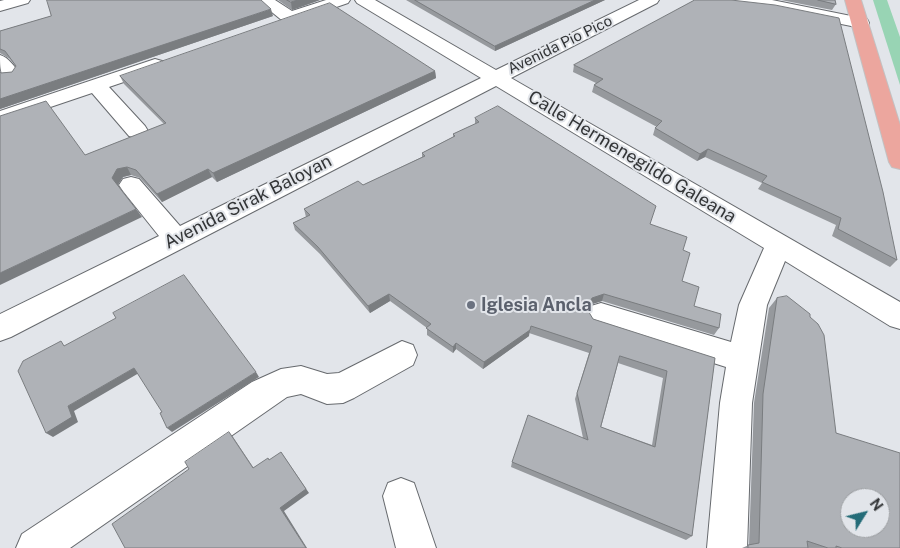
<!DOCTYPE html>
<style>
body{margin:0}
#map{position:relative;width:900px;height:548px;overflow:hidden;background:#e2e5ea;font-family:"Public Sans",sans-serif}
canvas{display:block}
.north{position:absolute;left:840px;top:488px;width:50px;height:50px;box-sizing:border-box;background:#e2e5ea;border:1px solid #9c9fa2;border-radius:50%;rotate:54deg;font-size:14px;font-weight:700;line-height:20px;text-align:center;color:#333537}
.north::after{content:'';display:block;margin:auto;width:18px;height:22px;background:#246c78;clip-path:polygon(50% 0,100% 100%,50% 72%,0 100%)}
</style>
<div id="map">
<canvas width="900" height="548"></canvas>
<div class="north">N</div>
</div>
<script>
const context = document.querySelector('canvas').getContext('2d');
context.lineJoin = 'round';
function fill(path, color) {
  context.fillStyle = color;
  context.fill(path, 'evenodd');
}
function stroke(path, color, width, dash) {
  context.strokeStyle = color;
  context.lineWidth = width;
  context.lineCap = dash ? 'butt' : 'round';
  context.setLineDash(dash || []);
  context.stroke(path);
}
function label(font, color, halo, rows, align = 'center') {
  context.font = font + ' "Public Sans",sans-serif';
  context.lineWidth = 4;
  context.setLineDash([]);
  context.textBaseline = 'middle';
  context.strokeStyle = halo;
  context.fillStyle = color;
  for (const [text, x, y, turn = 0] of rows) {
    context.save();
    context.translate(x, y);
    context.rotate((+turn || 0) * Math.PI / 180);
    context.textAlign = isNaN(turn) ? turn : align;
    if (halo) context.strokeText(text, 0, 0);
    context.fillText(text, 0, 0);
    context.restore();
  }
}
fill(new Path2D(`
 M 873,0 L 887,0 L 900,37 L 900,85 Z`), '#98d4b4');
const minor = new Path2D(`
 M 4,0 L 30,0 L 28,3 L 0,11 L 0,1 Z
 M 257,0 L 275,0 L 292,11 L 326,0 L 350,0 L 348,3 L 290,23 L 284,22 Z
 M 355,0 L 375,0 L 496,70 L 639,0 L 659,0 L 657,3 L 511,78 L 900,302 L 900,329 L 890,326 L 785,261 L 767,305 L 752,403 L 747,548 L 707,548 L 720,403 L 726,367 L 591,324 L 586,315 L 591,306 L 601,303 L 731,342 L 739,305 L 764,248 L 496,86 L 11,337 L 0,341 L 0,314 L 159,236 L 123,191 L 119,185 L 123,179 L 131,177 L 139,179 L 180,226 L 481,78 L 357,3 Z
 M 721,0 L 772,0 L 861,18 L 867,19 L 869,23 L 867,27 L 861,28 L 772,10 L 729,5 L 723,3 Z
 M 0,55 C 9,58 14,66 20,74 L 17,78 C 0,83 0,70 0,55 Z
 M 155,59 L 162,61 L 164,65 L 162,69 L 109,87 L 145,126 L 148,131 L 145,136 L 137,138 L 129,136 L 92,93 L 0,124 L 0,111 Z
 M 402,341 L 413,345 L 417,355 L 413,365 L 354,398 L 343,403 L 327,404 L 301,394 L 287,397 L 70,548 L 16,548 L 22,534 L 252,382 L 281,369 L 301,366 L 327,374 L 339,373 Z
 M 401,478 L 414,483 L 436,548 L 396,548 L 383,496 L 388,483 Z`);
const major = new Path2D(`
 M 845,0 L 861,0 L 900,125 L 900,169 L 892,167 L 889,162 Z`);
stroke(minor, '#676a6e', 2);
stroke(major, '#c2c2c3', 2);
fill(minor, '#fff');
fill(major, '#eca69e');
fill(new Path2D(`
 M 278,0 L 320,0 L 292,10 Z
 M 406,0 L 605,0 L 495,51 Z
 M 695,0 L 897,260 L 890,267 L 832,236 L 836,225 L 758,189 L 762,183 L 705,157 L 697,161 L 653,135 L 655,128 L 657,127 L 592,92 L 594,85 L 596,83 L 573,72 L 574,65 Z
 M 781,0 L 835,0 L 836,4 L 832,10 Z
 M 51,16 L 273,16 L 0,109 L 0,70 L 1,73 L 12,72 L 16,67 L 10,59 L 0,53 L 0,31 Z
 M 435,71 L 436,78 L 217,182 L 212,177 L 162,202 L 140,178 L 131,175 L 123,177 L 118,185 L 142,217 L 85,155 L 164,124 L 124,84 L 120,76 Z
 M 475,118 L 650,224 L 683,250 L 682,281 L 694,306 L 719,328 L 714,335 L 602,301 L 589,305 L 587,310 L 593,319 L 715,358 L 692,536 L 686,540 L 511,467 L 512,462 L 583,438 L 575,399 L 589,353 L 529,333 L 529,336 L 483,369 L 456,349 L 453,353 L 427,335 L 427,328 L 390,301 L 370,313 L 320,254 L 295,230 L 293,223 L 306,217 L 304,209 L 363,185 L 422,157 L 422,153 L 453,137 L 453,134 L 475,124 ZM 618,363 L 663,378 L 652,445 L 601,427 Z
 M 777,298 L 836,433 L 900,548 L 742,548 L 749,545 L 754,403 L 769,308 Z`), '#96999d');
fill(new Path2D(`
 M 298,0 L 320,0 L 292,10 L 291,2 Z
 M 595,0 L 605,0 L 495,51 L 495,46 Z
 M 271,9 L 273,16 L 0,109 L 0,99 Z
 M 435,71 L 436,78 L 217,182 L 213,173 Z
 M 708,149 L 705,157 L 697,161 L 700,154 Z
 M 127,167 L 131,175 L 123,177 L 117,186 L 112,178 L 117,169 Z
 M 208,169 L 212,177 L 162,202 L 157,194 Z
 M 136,209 L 142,217 L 0,285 L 0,273 Z
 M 389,294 L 390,301 L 370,313 L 368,306 Z
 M 604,294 L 602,301 L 589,305 L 584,316 L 592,298 Z
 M 530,330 L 529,336 L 483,369 L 484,362 Z
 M 456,343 L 456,349 L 453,353 L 453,347 Z
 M 134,368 L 139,373 L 74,411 L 78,422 L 53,437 L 46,433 L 68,406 Z
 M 256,372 L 259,377 L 172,432 L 167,428 Z
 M 229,432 L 233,437 L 257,473 L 253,468 Z
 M 281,452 L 309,493 L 284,511 L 307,548 L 306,548 L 280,508 Z`), '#7a7d80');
const building = new Path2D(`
 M 47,0 L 261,0 L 271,9 L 0,99 L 0,72 L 1,73 L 12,72 L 16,66 L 5,51 L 0,49 L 0,31 L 51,16 Z
 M 287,0 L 298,0 L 291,2 Z
 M 415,0 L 595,0 L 495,46 Z
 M 695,0 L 731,0 L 775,5 L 839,18 L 883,192 L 897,260 L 838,229 L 841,218 L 762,182 L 767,176 L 708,149 L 700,154 L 655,128 L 662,121 L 594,85 L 603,79 L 574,65 Z
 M 818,0 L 835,0 L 836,4 Z
 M 330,3 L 435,71 L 213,173 L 208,169 L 157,194 L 136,170 L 127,167 L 117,169 L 112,178 L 136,209 L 0,273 L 0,116 L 46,101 L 85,155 L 166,123 L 120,76 Z
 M 498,106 L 656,206 L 650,224 L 687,237 L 683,250 L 690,253 L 682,281 L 699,287 L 694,306 L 721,314 L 719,328 L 604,294 L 592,298 L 587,309 L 593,319 L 715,358 L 692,536 L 512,462 L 528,415 L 588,440 L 577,393 L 592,346 L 531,326 L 530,330 L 484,362 L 456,343 L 453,347 L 426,328 L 431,324 L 389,294 L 368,306 L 318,247 L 293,223 L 310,215 L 304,209 L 358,181 L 363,185 L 425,156 L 422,153 L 455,136 L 453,134 L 479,122 L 475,118 ZM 620,356 L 667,371 L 655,447 L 601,427 Z
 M 184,275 L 256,372 L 167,428 L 160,413 L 162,412 L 134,368 L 68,406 L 72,417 L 46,433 L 18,371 L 23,361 L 61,341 L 64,346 L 116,318 L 113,313 Z
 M 787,296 L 810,314 L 810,317 L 818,324 L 824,335 L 836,433 L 900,453 L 900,548 L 842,548 L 836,546 L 836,548 L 828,548 L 807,541 L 808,548 L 748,548 L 748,545 L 759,543 L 763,394 L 777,298 ZM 850,498 L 880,498 L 880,528 L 850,528 Z
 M 229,432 L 253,468 L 268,458 L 269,460 L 281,452 L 306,489 L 280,508 L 306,548 L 125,548 L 112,524 L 189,469 L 185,462 Z`);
fill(building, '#afb2b7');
stroke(building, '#7a7d80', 1);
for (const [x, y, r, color] of [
 [471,305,5,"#6b7280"]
]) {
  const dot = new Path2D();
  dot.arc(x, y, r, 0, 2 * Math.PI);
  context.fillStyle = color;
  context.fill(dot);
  stroke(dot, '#e2e5ea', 2);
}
label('15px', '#333537', '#e2e5ea', [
 ["Avenida Pio Pico",560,45,-26]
]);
label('18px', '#333537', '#e2e5ea', [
 ["Calle Hermenegildo Galeana",632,157,31],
 ["Avenida Sirak Baloyan",248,202,-27]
]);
label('bold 18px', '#5b616d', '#e2e5ea', [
 ["Iglesia Ancla",481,305]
], 'left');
</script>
